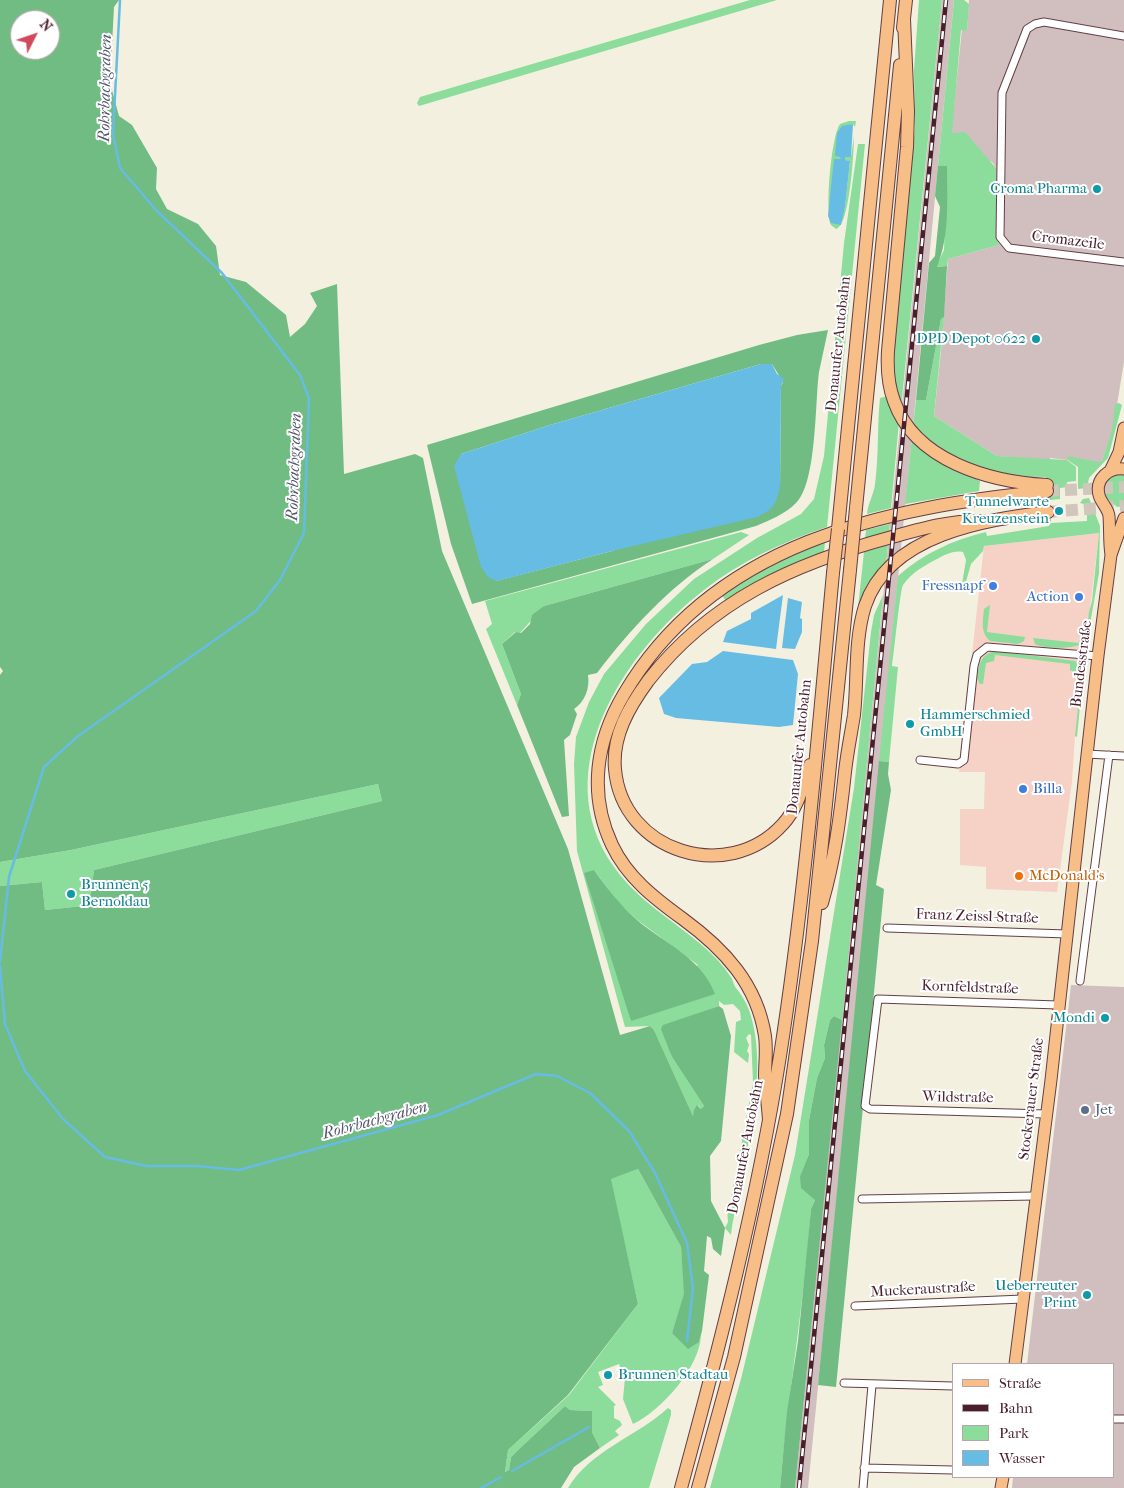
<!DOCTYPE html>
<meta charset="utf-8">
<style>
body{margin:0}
#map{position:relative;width:1124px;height:1488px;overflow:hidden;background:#f3f0df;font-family:"IM FELL French Canon",serif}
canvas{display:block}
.legend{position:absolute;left:952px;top:1363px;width:162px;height:115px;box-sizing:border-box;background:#fff;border:1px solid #b7a5aa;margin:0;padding:6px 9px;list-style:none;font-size:15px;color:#4a1f2b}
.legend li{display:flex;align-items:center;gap:10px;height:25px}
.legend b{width:25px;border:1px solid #b7a5aa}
.north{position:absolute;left:10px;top:10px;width:50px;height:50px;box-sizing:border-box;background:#fff;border:1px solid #b7a5aa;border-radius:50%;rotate:49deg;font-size:14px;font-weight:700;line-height:20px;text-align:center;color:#4a1f2b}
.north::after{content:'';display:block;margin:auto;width:18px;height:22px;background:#d1495b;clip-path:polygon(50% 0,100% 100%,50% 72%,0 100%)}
</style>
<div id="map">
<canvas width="1124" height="1488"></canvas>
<ul class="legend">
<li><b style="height:6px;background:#f7be87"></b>Straße</li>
<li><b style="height:6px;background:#4a1f2b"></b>Bahn</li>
<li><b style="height:14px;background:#8cdc9b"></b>Park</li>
<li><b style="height:14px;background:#66bce2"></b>Wasser</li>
</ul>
<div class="north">N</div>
</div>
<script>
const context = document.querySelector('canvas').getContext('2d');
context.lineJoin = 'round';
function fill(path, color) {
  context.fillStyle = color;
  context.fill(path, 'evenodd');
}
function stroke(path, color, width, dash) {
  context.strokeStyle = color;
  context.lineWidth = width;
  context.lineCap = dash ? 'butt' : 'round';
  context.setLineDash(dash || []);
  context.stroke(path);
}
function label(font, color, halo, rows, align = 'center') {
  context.font = font + ' "IM FELL French Canon",serif';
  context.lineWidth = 4;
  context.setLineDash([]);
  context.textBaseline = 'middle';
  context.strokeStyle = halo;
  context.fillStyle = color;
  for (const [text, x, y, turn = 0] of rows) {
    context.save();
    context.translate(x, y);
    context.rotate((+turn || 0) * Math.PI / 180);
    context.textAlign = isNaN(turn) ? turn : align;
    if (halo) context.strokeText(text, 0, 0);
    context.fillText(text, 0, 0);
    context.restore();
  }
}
fill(new Path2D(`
 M 1099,533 L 1075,736 L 1072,781 L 1057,892 L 986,889 L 986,867 L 960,865 L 960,809 L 984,809 L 985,772 L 959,772 L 984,546 Z`), '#f6d1c5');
fill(new Path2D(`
 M 942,0 L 954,0 L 912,437 L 808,1488 L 795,1488 Z
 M 969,0 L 1124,0 L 1124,362 L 1113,429 L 1101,464 L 1050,458 L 1050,461 L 997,456 L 934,416 L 941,351 L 948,259 L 999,245 L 996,232 L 996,168 L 993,163 L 951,134 L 962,29 L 967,31 Z
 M 1071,985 L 1124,987 L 1124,1488 L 1012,1488 L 1013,1477 L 1113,1477 L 1113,1364 L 1027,1364 Z`), '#d1bfbf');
fill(new Path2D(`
 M 750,0 L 777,0 L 419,106 L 417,103 L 420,97 Z
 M 919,0 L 942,0 L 901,408 L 891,366 L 915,129 L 914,70 Z
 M 954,0 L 964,0 L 969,4 L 967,31 L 961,30 L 952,133 L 965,132 L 996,168 L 996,232 L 999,245 L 948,259 L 947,266 L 936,267 L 944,250 L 947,166 L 938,166 Z
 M 849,121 L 856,121 L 855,127 L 853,124 L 840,129 L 836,156 L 841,157 L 841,160 L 835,159 L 840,225 L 845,207 L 850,161 L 844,160 L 845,157 L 851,157 L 854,136 C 854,150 850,226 836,229 L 831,225 C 825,211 831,137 840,124 Z
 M 858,144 L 865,144 L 827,527 C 783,542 741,561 704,590 C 625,651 545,770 614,867 C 638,901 673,920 704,947 C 714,956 723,965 730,976 C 733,979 733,984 736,988 C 741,994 746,1002 749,1010 C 772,1076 741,1167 731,1235 L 725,1228 L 728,1222 L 727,1208 L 732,1210 L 731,1198 L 753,1083 L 751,1035 L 749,1034 L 746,1038 L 749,1045 L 747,1051 L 749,1054 L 748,1063 L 734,1052 L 736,1022 L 741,1020 L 740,1011 L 733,1004 L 724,1005 L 719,1001 L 719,1006 L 663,1026 L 672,1057 L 704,1106 L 701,1109 L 698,1105 L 693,1116 L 654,1030 L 650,1026 L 625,1027 L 577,851 L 574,764 L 576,737 L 589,702 L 604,674 L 646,624 L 694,579 L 757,538 L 801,514 L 814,499 L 824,456 L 844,243 ZM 594,870 L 618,902 L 636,919 L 698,965 L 631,1021 Z
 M 944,317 L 934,416 L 997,456 L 1067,460 L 1076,467 L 1076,481 L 1067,482 L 1067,487 L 1060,488 L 1060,499 L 1050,500 L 1051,523 L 1087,521 L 1087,505 L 1080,503 L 1083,499 L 1089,498 L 1100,526 L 1099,573 L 1087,641 C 1078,649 1047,650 1035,644 L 1033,638 L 1079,643 L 1080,637 L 1086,638 L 1089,612 L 1092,601 L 1099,533 L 984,546 L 983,551 L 971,564 L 965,585 L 962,584 L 966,560 L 963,552 C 953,550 945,555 937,559 C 924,566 912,572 903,585 C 900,590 894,655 892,666 L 898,667 L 889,762 L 879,761 L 898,576 C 924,553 953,540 986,532 L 987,536 L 1049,526 L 1046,477 C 1029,477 1012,476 996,473 C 971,469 930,445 913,426 L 916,400 L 926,400 L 941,319 Z
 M 888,396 L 899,422 L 891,508 L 867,514 C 868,503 874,494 875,484 C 879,455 877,427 880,398 Z
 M 1119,403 L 1122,405 L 1108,458 L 1089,478 L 1087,488 L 1078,489 L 1078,467 L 1069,461 L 1067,456 L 1099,462 L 1102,461 L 1112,430 L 1115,404 Z
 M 912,437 L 953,469 L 980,481 L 979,491 L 905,504 Z
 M 1124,473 L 1124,506 L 1117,507 L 1104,496 L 1103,485 L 1109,476 Z
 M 890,524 L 889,532 L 865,539 L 866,530 Z
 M 741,532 L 749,535 L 713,559 L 544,606 L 520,633 L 515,632 L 502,644 L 521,694 L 517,705 L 486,629 L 492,624 L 485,601 Z
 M 825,542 L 824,552 L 764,577 L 726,601 L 721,594 C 752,572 789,556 825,542 Z
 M 888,545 L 886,565 L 857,617 L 864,552 Z
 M 883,595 L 842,1020 L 834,1016 L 830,1020 L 824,1045 L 825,1058 L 817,1078 L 809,1120 L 809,1154 L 800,1176 L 815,1200 L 811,1209 C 804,1303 788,1395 780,1488 L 710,1488 L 741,1379 L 795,1155 L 854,788 L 871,632 L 874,615 Z
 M 990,605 L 987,632 L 1025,637 L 1024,641 L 1018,644 L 990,641 C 980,632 983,621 984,609 Z
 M 998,651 L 1082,662 L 1084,665 L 1077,737 L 1075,736 L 1078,707 L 1072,706 C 1079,696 1082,675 1070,670 L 1070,664 L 995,655 L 994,661 L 986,663 L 983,684 L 980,684 L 977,678 C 979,664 981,652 998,651 Z
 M 378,784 L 382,801 L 94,870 L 91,893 L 83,906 L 45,910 L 42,882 L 0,886 L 0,862 L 71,850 Z
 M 638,1169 L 681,1247 L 685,1294 L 672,1333 L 699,1342 L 701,1335 C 700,1367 661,1411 633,1424 L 623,1399 L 625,1378 L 619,1364 L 598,1372 L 603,1385 L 598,1387 L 616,1405 L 614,1406 L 614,1418 L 620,1421 L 622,1425 L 615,1431 L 619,1435 L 600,1448 L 592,1432 L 592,1411 L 570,1410 L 565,1406 L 517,1451 L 511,1457 L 509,1470 L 505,1472 L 508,1450 L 569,1395 L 638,1304 L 610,1179 Z
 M 668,1408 L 671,1410 L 671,1415 L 649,1488 L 568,1488 C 591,1450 636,1437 668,1408 Z`), '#8cdc9b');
fill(new Path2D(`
 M 0,0 L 119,0 L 114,7 L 110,83 L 119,116 L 132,125 L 157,168 L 156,189 L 167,209 L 198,224 L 216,246 L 220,275 L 246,282 L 286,315 L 290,337 L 305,324 L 317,306 L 310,293 L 337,284 L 344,474 L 415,454 L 423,458 L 442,551 L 568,849 L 620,1035 L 650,1026 L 654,1030 L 693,1116 L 694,1110 L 697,1105 L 701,1109 L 704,1106 L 672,1057 L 661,1029 L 663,1025 L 719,1006 L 723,1009 L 731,1036 L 721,1141 L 710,1156 L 711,1201 L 725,1228 L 721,1256 L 713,1249 L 711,1238 L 707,1236 L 704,1271 L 709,1275 L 702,1331 L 699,1342 L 688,1349 L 672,1333 L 684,1294 L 681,1247 L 638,1169 L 611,1179 L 638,1304 L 568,1395 L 508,1450 L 505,1472 L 509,1470 L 511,1457 L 517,1451 L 565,1406 L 570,1410 L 592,1411 L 592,1432 L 600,1448 L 574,1467 L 561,1488 L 0,1488 L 0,886 L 42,882 L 45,910 L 83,906 L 91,893 L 94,870 L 382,801 L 378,784 L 71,850 L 0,862 L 0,675 L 3,671 L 0,667 ZM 20,20 L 50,20 L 50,50 L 20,50 Z
 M 938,166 L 947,166 C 947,200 950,235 937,267 L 947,266 L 944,317 L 941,319 L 926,400 L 916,400 L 929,263 L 935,256 L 940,207 L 935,196 Z
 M 828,330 C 825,344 822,358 819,372 C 815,401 817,483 796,503 C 785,514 770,520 756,526 L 472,604 L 451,544 L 427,445 L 759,345 L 797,335 ZM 761,364 L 772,364 L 783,382 L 781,386 L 780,486 L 612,551 L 496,581 L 461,454 L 550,425 Z
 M 713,559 C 667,589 630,630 597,673 L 588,675 C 590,688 585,702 574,709 L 577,714 L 570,735 L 564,740 L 569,816 L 562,817 L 517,705 L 521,694 L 502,644 L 516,632 L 521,633 L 530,624 L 532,615 L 544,606 Z
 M 879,761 L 889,762 L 888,774 L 891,790 L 876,885 L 884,889 L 836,1387 L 818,1385 Z
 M 594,870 C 607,888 620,905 637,920 C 665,944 701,957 715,994 L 631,1021 L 584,873 Z
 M 834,1016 L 842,1020 L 795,1488 L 780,1488 L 787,1412 L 798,1341 L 811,1209 L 815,1200 L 801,1188 L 800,1176 L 809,1154 L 809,1120 L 817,1078 L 825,1058 L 824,1045 L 830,1020 Z`), '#71bc83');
fill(new Path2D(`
 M 853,124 L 851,157 L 845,157 L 845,160 L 850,161 L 845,207 L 841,225 L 831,223 L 828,216 L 834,159 L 841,159 L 840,157 L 835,156 L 837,133 L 842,126 Z
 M 761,364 L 772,364 L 777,374 L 784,379 L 781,386 L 780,486 C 777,503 773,510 757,517 L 612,551 L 497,581 L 489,578 L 481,567 L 454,466 L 461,454 L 550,425 Z
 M 783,595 L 776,649 L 723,642 L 727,631 L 751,619 L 751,613 Z
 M 788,598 L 802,602 L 800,618 L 802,619 L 802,632 L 795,649 L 782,648 Z
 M 723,651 L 793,660 L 798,674 L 793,725 L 779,727 L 676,718 L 664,714 L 659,698 L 692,664 L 707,662 Z`), '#66bce2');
stroke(new Path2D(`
 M 0,962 L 9,877 L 44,767 L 78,736 L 256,611 L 280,580 L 304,533 L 309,398 L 300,375 L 222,273 L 156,210 L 120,168 L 113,134 L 120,0
 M 0,966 L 5,1024 L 25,1071 L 63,1119 L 105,1157 L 147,1166 L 196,1166 L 239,1170 L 438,1115 L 536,1074 L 557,1076 L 590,1093 L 629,1131 L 655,1173 L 687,1243 L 693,1288 L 687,1341
 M 512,1471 L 589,1427
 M 481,1488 L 501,1477`), '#66bce2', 2.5);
stroke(new Path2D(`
 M 1047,491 L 1124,487
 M 1048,512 L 1124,506`), '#d1c6bb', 12, [12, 6]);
const minor = new Path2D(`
 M 1124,36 L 1044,22 L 1035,24 L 1027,29 L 1002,93 L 1000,237 L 1009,248 L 1124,262
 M 1086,754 L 1124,756
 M 920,760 L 958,764 L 964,760 L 974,666 L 977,655 L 987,647 L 1098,656
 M 887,928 L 1067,934
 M 1080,981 L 1109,755
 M 1046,1114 L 870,1109 L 865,1106 L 878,999 L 1058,1005
 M 862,1199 L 1035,1196
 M 855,1306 L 1023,1299
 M 844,1383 L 953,1386
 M 1113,1419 L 1124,1419
 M 864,1468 L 953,1470
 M 863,1488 L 872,1385`);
const primary = new Path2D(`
 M 1110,471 L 1119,452 L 1124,428
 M 1111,555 C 1109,542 1110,530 1109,516 C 1108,508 1101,503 1099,495 C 1095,479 1109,467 1124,469
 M 1015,1364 L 1051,1080 L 1098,656 L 1111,555 L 1124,518
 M 1001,1488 L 1003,1477`);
const motorway = new Path2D(`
 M 904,19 L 908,111 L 907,147 L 888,351 C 887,368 888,385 894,401 C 915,461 990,482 1047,485
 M 903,28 L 906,0
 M 856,508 L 900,65
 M 838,529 L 890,0
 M 810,765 C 803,785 798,808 783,824 C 728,885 622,852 615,769 C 612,736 629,707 648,681 C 711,600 795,563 892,537 C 921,529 952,520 983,521
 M 822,903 C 835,858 840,818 845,772 C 847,753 851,734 854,715 C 858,679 854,641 865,606 C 889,534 985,520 1048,512
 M 769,1120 C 768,1105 766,1091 765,1076 C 765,1063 767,1050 765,1036 C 757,984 724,949 683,919 C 654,898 627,877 612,845 C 588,794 596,741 624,694 C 714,542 884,508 1047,491
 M 681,1488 C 720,1345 757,1202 780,1056 C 805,896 818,734 833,573
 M 698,1488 L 734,1357 L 787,1114 L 812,941 L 850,570`);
stroke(minor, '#633e46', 9);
stroke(primary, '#633e46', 13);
stroke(motorway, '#633e46', 14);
stroke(minor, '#fff', 7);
stroke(primary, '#f7be87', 11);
stroke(motorway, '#f7be87', 12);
const rail = new Path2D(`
 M 799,1488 L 946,0`);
stroke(rail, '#4a1f2b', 4.5);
stroke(rail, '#fff', 2.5, [8]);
const motorwayBridge = new Path2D(`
 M 850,570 L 856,508
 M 833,573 L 838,529`);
stroke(motorwayBridge, '#633e46', 14, []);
stroke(motorwayBridge, '#f7be87', 12);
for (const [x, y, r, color] of [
 [1097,189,5,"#0f9aa8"],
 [1036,339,5,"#0f9aa8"],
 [1059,511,5,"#0f9aa8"],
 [993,586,5,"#3f7fe0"],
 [1079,597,5,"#3f7fe0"],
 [910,724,5,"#0f9aa8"],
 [1023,789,5,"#3f7fe0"],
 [1019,876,5,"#e8710a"],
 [71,894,5,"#0f9aa8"],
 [1105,1018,5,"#0f9aa8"],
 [1085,1110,5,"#5c6f8a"],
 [1087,1295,5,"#0f9aa8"],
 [608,1375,5,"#0f9aa8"]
]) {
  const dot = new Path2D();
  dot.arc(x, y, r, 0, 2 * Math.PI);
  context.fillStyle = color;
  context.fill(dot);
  stroke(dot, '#fff', 2);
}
label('15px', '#0d838f', '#fff', [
 ["Croma Pharma",1087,189],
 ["DPD Depot 0622",1026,339],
 ["Tunnelwarte",1049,502],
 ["Kreuzenstein",1049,519],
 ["Hammerschmied",920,715,"left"],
 ["GmbH",920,732,"left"],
 ["Brunnen 5",81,885,"left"],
 ["Bernoldau",81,902,"left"],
 ["Mondi",1095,1018],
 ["Ueberreuter",1077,1286],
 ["Print",1077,1303],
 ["Brunnen Stadtau",618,1375,"left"]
], 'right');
label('15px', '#4a1f2b', '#fff', [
 ["Cromazeile",1068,241,7],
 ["Donauufer Autobahn",839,344,-84],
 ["Bundesstraße",1082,664,-83],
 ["Donauufer Autobahn",800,747,-84],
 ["Franz Zeissl-Straße",977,917,2],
 ["Kornfeldstraße",970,988,2],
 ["Wildstraße",958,1098,1],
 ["Stockerauer Straße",1032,1099,-83],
 ["Donauufer Autobahn",746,1147,-79],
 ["Muckeraustraße",923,1290,-3]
]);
label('15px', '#366cbe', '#fff', [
 ["Fressnapf",983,586],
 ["Action",1069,597],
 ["Billa",1033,789,"left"]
], 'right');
label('15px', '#c56008', '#fff', [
 ["McDonald's",1029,876]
], 'left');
label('15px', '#4e5e75', '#fff', [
 ["Jet",1095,1110]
], 'left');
label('italic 16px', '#54566b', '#fff', [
 ["Rohrbachgraben",106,88,-89],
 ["Rohrbachgraben",295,467,-88],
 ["Rohrbachgraben",375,1121,-15]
]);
</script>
